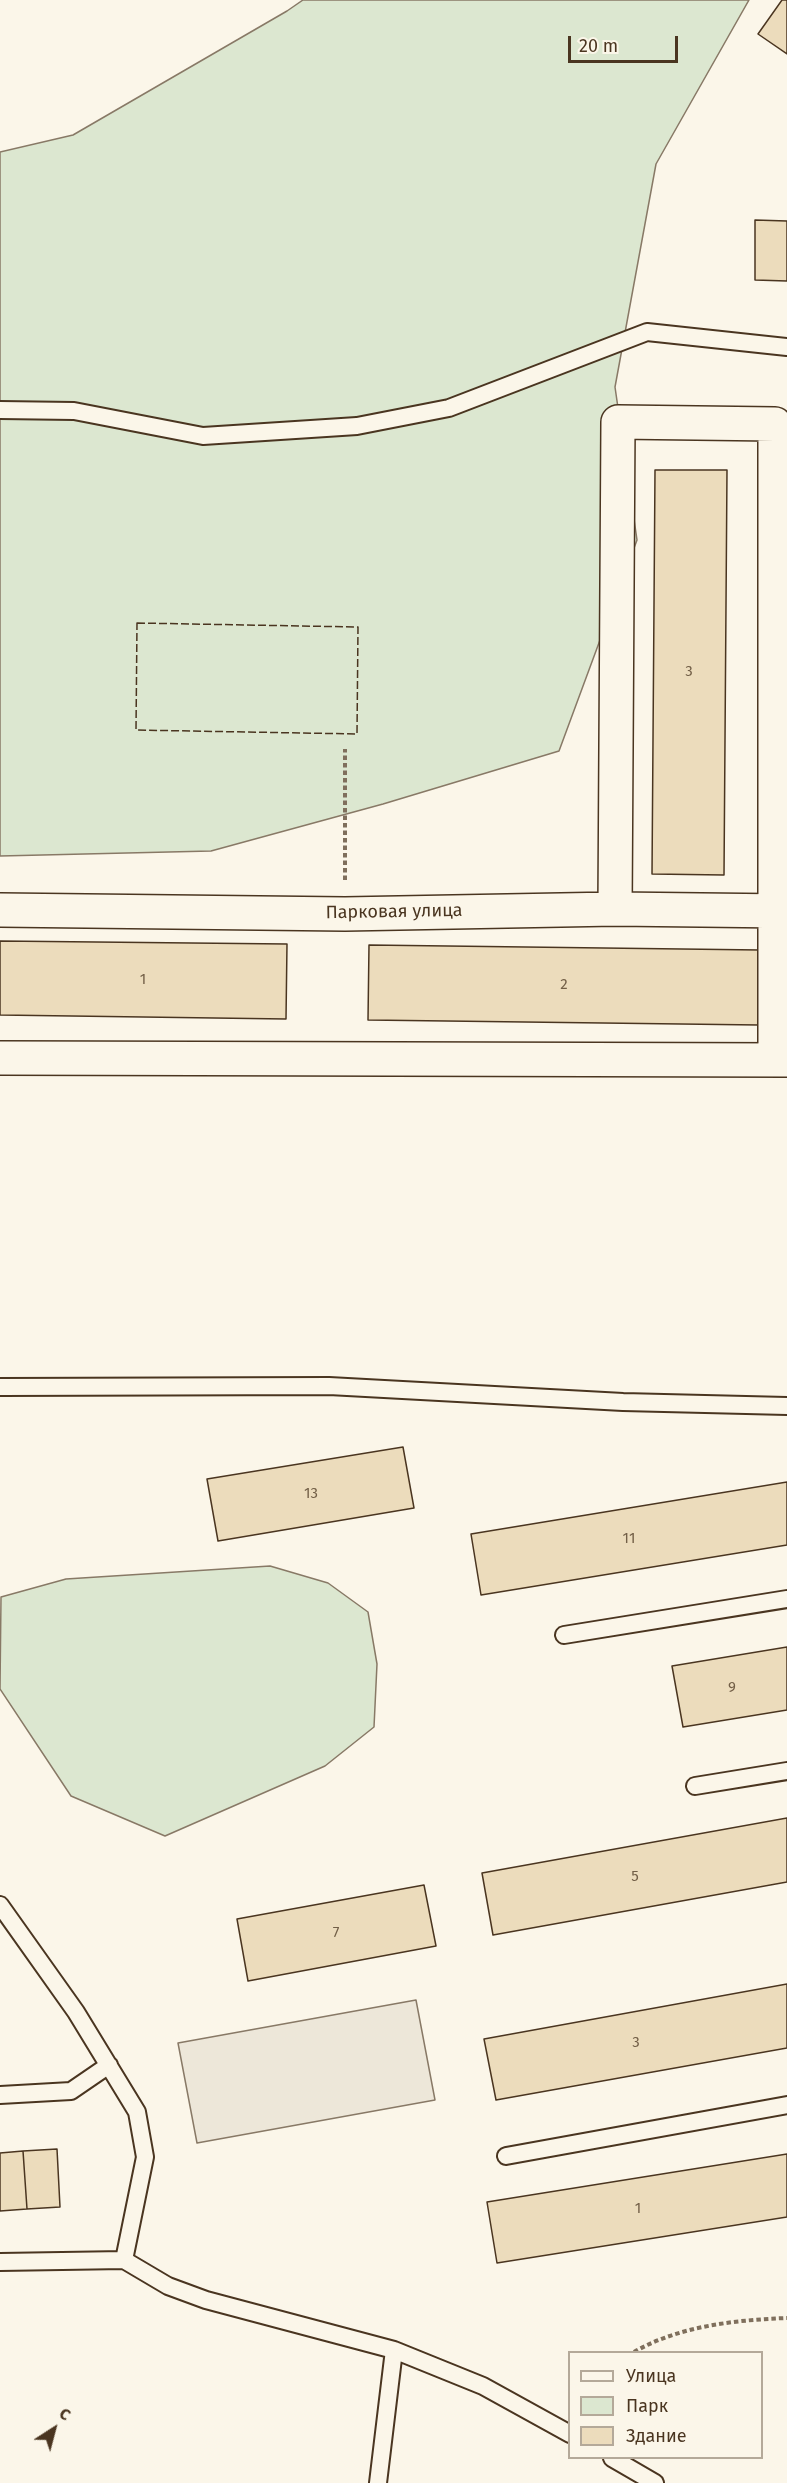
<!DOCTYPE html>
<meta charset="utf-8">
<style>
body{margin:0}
#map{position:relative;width:787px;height:2483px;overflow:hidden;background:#fbf6e9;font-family:"Fira Sans",sans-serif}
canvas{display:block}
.legend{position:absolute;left:568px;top:2351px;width:195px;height:108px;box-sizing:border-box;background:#fbf6e9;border:2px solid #b4a999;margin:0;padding:8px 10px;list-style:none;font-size:18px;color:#4a3520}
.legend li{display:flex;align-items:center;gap:12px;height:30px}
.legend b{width:30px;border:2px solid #b4a999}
.north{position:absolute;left:24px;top:2399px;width:60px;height:60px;-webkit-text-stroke:4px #fbf6e9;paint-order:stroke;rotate:36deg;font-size:16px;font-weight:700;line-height:24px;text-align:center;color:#4a3520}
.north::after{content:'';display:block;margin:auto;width:21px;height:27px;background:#4a3520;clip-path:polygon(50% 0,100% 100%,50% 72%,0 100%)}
.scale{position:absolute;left:568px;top:36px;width:110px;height:27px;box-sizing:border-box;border:3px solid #4a3520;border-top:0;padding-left:8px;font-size:18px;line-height:21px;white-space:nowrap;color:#4a3520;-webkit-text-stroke:4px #fbf6e9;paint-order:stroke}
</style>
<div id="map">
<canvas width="787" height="2483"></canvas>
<ul class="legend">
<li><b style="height:8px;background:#fbf6e9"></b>Улица</li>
<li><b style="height:16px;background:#dce7d0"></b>Парк</li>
<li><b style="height:16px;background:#ecdcbc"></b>Здание</li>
</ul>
<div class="north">С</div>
<div class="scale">20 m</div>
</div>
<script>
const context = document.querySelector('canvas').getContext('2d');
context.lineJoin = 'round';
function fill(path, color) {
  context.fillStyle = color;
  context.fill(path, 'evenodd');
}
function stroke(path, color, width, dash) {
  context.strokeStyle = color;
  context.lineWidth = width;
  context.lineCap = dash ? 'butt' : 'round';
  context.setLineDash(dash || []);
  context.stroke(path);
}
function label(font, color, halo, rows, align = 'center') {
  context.font = font + ' "Fira Sans",sans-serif';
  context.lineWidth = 4.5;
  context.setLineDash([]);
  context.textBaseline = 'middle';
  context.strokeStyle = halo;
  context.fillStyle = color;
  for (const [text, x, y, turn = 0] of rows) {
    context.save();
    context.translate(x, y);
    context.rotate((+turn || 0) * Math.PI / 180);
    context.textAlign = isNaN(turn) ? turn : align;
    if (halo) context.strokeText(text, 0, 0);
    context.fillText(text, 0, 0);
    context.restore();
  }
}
const green = new Path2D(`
 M 303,0 L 749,0 L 656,164 L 615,387 L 637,540 L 559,751 L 383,804 L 211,851 L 0,856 L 0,152 L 73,135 L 287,11 Z
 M 270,1566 L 328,1583 L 368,1612 L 377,1664 L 374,1727 L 325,1766 L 165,1836 L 71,1796 L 0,1689 L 1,1597 L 66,1579 Z`);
fill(green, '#dce7d0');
stroke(green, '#887966', 1.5);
const parking = new Path2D(`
 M 416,2000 L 435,2100 L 197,2143 L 178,2043 Z`);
fill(parking, '#ede7d9');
stroke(parking, '#887966', 1.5);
const building = new Path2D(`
 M 782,0 L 787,0 L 787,54 L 758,34 Z
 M 755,220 L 787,221 L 787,281 L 755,280 Z
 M 655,470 L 727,470 L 724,875 L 652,874 Z
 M 0,941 L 287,944 L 286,1019 L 0,1015 Z
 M 369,945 L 760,950 L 759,1025 L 368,1020 Z
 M 403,1447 L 414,1508 L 218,1541 L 207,1479 Z
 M 787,1482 L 787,1545 L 481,1595 L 471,1534 Z
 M 787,1647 L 787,1710 L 683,1727 L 672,1666 Z
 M 787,1818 L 787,1882 L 493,1935 L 482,1873 Z
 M 424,1885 L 436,1946 L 248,1981 L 237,1919 Z
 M 787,1984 L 787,2048 L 496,2100 L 484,2039 Z
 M 57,2149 L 60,2207 L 27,2209 L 23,2151 Z
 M 23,2151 L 27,2209 L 0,2211 L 0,2153 Z
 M 787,2154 L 787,2217 L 497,2263 L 487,2202 Z`);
fill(building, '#ecdcbc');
stroke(building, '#4a3520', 1.5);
const lane = new Path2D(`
 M 0,410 L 74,411 L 203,436 L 357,426 L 449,408 L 647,332 L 787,347
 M 0,1387 L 329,1386 L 623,1402 L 787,1406
 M 564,1635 L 787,1599
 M 695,1786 L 787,1771
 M 0,1905 L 76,2012 L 137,2112 L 145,2157 L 124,2260
 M 0,2095 L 71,2091 L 109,2065
 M 506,2156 L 787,2105
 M 0,2262 L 124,2260 L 168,2286 L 206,2300 L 394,2350 L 483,2386 L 570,2434
 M 612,2458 L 655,2483
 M 378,2483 L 394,2350`);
const street = new Path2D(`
 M 615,909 L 618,422 L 775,424 L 775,1060
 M 0,910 L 345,914 L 615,909 L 787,911
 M 0,1058 L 787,1060`);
stroke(lane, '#4a3520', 20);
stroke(street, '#4a3520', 36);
stroke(new Path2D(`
 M 345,880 L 345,749
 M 634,2352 C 679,2326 735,2320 787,2318`), '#7f6f5c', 4, [4.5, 3]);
stroke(lane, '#fbf6e9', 16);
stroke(street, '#fbf6e9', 33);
stroke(new Path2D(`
 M 137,623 L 358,627 L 357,734 L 136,730 Z`), '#4a3520', 1.5, [8, 3]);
label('15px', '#725f47', null, [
 ["3",689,672],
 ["1",143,980],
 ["2",564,985],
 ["13",311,1494],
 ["11",629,1539],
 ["9",732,1688],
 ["5",635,1877],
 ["7",336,1933],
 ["3",636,2043],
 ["1",638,2209]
]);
label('18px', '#4a3520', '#fbf6e9', [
 ["Парковая улица",394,912,-1]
]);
</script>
